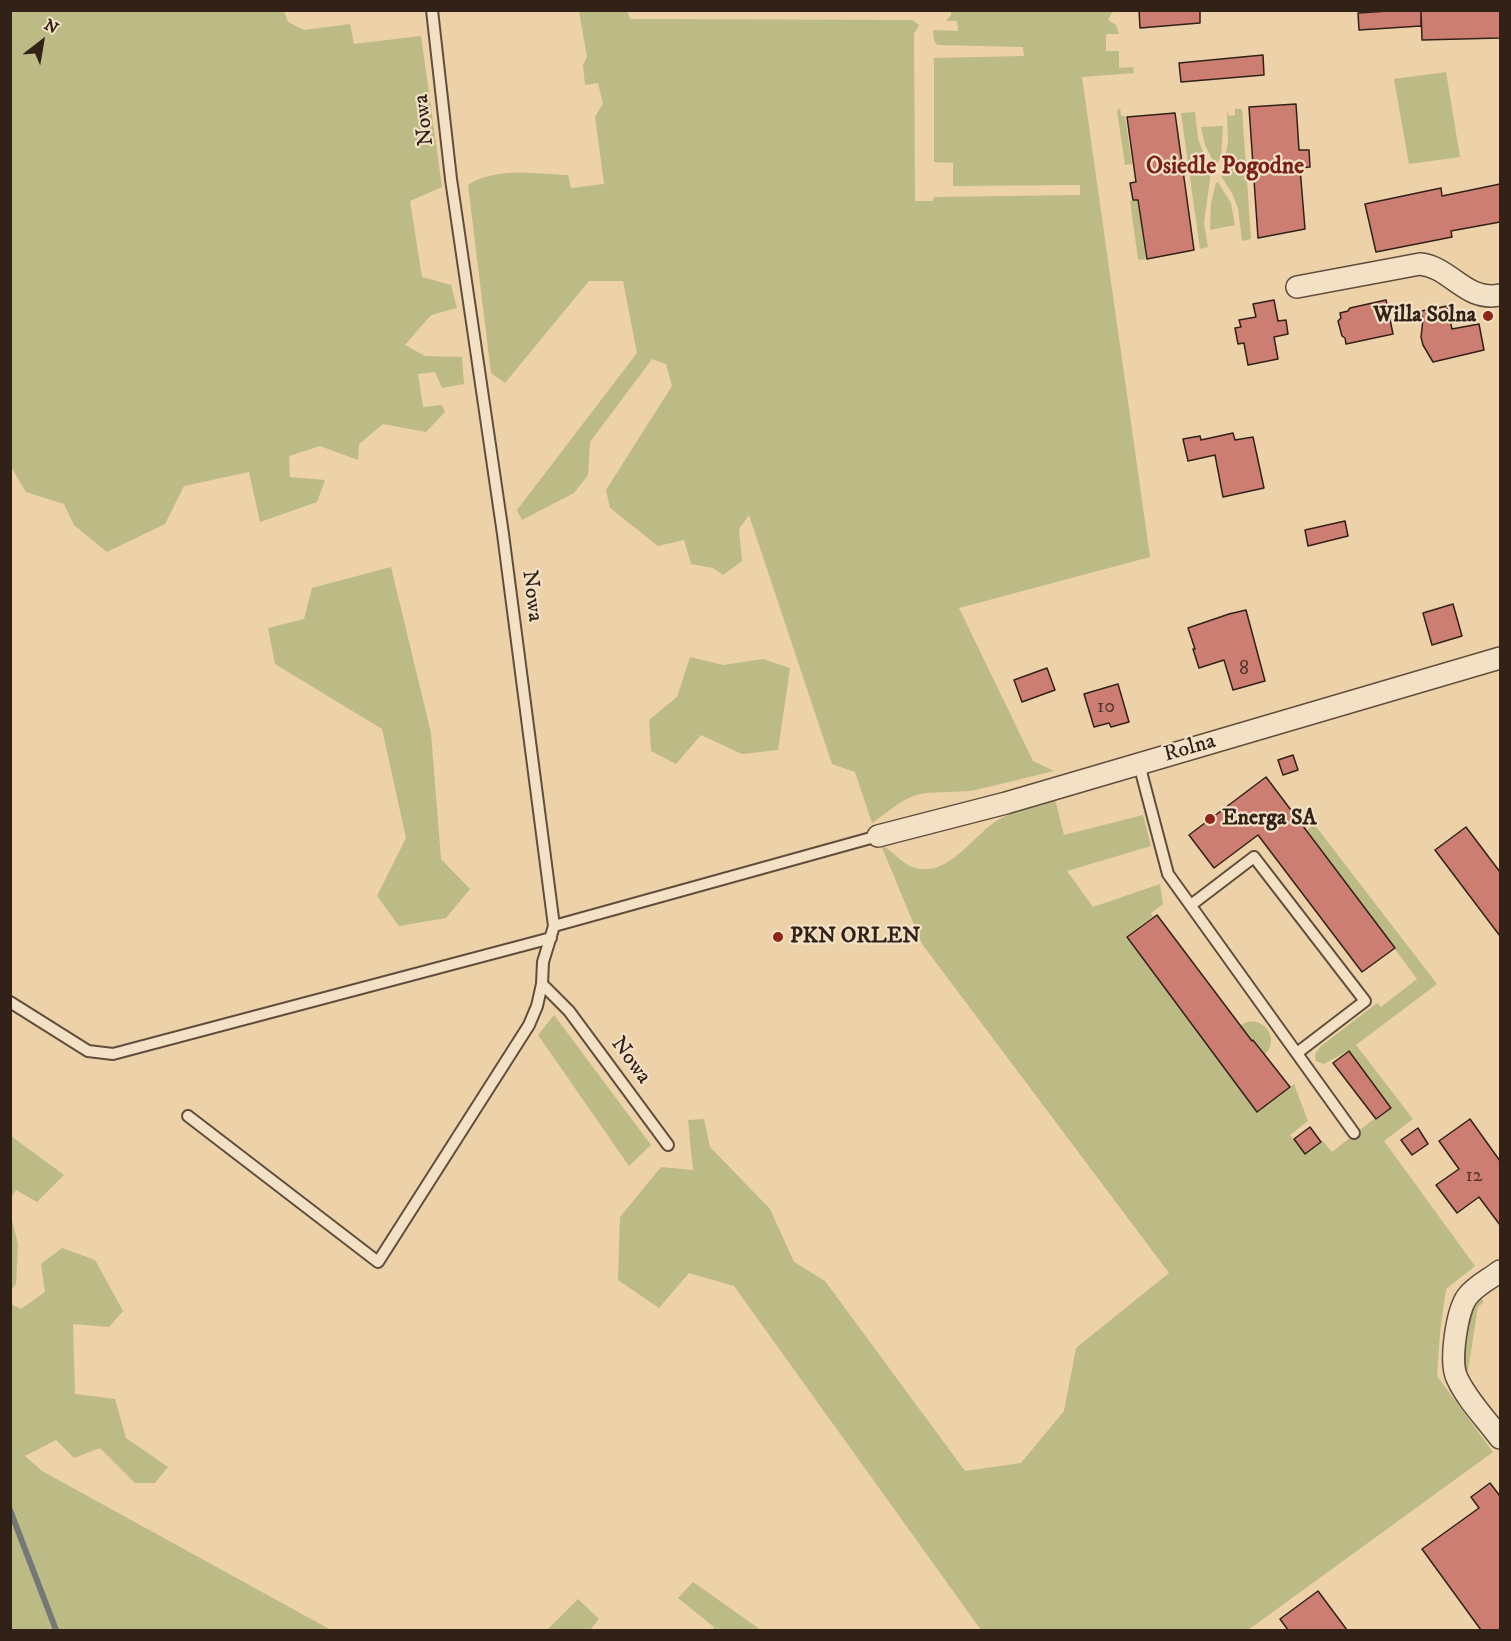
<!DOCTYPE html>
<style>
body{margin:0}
#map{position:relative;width:1511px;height:1641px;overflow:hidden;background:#edd1a8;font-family:"IM FELL DW Pica",serif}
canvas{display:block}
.frame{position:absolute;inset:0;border:12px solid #312117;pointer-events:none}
.north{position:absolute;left:12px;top:12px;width:60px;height:60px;-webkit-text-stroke:4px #f3e1c6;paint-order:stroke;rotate:31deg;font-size:16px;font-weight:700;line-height:24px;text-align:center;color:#312117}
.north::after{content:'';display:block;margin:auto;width:21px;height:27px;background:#312117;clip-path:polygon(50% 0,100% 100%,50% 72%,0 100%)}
</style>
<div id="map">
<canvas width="1511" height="1641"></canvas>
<div class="frame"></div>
<div class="north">N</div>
</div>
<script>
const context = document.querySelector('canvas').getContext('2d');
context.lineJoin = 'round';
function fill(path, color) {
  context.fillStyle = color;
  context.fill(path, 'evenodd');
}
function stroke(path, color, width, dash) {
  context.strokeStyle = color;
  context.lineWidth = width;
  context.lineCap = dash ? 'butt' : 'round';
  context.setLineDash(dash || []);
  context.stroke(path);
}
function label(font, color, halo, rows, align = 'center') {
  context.font = font + ' "IM FELL DW Pica",serif';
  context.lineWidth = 4.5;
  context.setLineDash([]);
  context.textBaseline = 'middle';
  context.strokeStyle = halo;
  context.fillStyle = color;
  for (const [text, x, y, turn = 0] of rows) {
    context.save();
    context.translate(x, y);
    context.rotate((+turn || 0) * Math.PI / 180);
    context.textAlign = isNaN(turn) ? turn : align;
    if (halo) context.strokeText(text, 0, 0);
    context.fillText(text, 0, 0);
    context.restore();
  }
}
fill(new Path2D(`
 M 627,10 L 630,19 L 912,20 L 919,25 L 914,34 L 915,201 L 933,201 L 934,197 L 1080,195 L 1080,185 L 953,186 L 953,163 L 934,162 L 934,58 L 1024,56 L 1023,47 L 937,45 L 934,40 L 933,30 L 958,31 L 957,21 L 946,21 L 951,15 L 951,11 L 1113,11 L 1108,20 L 1116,25 L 1119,34 L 1106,34 L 1106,51 L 1119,51 L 1119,68 L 1133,67 L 1134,73 L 1082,77 L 1150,557 L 959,608 L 1033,761 L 1054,771 L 971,791 L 925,793 L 913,796 L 901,802 L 872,823 L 855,772 L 832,764 L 749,515 L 739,529 L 742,561 L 723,575 L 713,568 L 691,564 L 684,540 L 658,546 L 610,508 L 606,490 L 672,386 L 666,364 L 652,359 L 590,442 L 588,475 L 574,493 L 522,520 L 517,510 L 637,353 L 623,281 L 589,281 L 505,383 L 491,373 L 468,185 C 494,167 538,174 568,175 L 571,188 L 604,184 L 595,117 L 603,104 L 598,83 L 585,85 L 583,65 L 587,57 L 579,11 Z
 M 10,11 L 284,11 L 288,22 L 304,30 L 350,24 L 354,44 L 421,36 L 442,187 L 410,201 L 422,277 L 451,285 L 457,308 L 431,315 L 405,345 L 425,356 L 462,357 L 464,384 L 442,388 L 435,372 L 418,374 L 423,407 L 442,405 L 445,412 L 426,432 L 383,424 L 359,444 L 358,460 L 320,446 L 289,456 L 290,477 L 325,480 L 317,502 L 260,522 L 249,472 L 184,486 L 165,524 L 107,552 L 74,525 L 64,504 L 26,492 L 10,465 Z
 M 1446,72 L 1460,157 L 1409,164 L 1394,79 Z
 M 1120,108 L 1121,116 L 1125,116 L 1132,164 L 1125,165 L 1117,111 Z
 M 1235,109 L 1242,109 L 1251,239 L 1242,241 L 1238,208 L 1232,193 L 1221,176 L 1228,143 L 1227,110 L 1229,116 L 1235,115 Z
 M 1195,112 L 1198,139 L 1211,172 L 1204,223 L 1208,247 L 1200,249 L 1181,113 Z
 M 1223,126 L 1221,156 L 1216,167 L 1205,145 L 1201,127 Z
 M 1218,182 L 1231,203 L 1235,225 L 1210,230 L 1211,203 L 1216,183 Z
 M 1138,200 L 1146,259 L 1140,260 L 1138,259 L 1130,201 Z
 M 391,567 L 431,733 L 441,859 L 470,889 L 446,918 L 399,926 L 377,896 L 406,838 L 382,729 L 275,664 L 268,628 L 304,619 L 312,588 Z
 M 690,657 L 723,665 L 763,659 L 790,668 L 778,750 L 742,754 L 701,735 L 676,764 L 651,751 L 649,720 L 677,697 Z
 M 1055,799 L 1064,835 L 1143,815 L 1151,846 L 1067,871 L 1093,907 L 1160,884 L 1163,904 L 1151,913 L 1153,916 L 1126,937 L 1211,1051 L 1242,1028 L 1241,1025 C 1260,1012 1282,1037 1265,1054 L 1254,1039 L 1221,1064 L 1257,1112 L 1294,1084 L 1308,1121 L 1290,1135 L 1305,1154 L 1323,1141 L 1332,1152 L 1374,1119 L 1376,1120 L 1392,1108 L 1349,1050 L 1324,1064 L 1316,1061 L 1315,1054 L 1321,1046 L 1377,1003 L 1381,1007 L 1417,979 L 1307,830 L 1314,824 L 1437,984 L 1356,1045 L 1413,1119 L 1384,1141 L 1475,1266 L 1446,1289 L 1440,1332 L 1437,1376 L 1493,1452 L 1248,1630 L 981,1630 L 734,1286 L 689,1273 L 659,1308 L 618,1280 L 620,1217 L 661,1167 L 693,1170 L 688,1120 L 704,1119 L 710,1147 L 770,1209 L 794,1262 L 825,1281 L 965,1471 L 1021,1463 L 1064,1411 L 1076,1348 L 1169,1273 L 922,944 L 881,845 C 894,851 902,865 916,868 C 949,877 973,835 998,820 C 1016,810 1035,805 1055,799 Z
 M 554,1015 L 651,1145 L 629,1166 L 538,1035 Z
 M 11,1136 L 64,1175 L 37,1202 L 16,1190 L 11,1198 Z
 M 10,1213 L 18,1244 L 16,1284 L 11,1290 Z
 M 62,1248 L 95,1260 L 123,1311 L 109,1327 L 73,1324 L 75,1394 L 115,1399 L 126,1438 L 168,1467 L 155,1483 L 135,1483 L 100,1448 L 74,1458 L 56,1440 L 25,1456 L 42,1471 L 331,1630 L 11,1630 L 11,1304 L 21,1309 L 45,1292 L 41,1264 Z
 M 1478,1295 L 1484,1302 L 1478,1307 L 1467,1376 L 1500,1422 L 1500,1428 L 1460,1369 L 1468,1308 Z
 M 693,1582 L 761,1630 L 712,1630 L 714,1627 L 678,1598 Z
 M 578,1599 L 599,1619 L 590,1630 L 547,1630 Z`), '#bcba85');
stroke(new Path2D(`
 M 10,1510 L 56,1630`), '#747976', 6);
const building = new Path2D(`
 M 1139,10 L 1200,10 L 1200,23 L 1140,28 Z
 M 1404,10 L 1500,10 L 1500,38 L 1422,40 L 1421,12 L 1421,26 L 1359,30 L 1358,13 Z
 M 1263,55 L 1264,75 L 1181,82 L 1179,63 Z
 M 1296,104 L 1299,150 L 1309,150 L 1310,167 L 1300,168 L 1305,229 L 1258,238 L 1249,107 Z
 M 1175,113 L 1194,250 L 1147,259 L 1138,200 L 1133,200 L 1130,183 L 1136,182 L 1127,117 Z
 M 1500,184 L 1500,222 L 1451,231 L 1452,237 L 1376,252 L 1365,204 L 1441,188 L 1442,196 Z
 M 1274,300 L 1278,321 L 1286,320 L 1288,334 L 1274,337 L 1278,359 L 1248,365 L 1244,343 L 1238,344 L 1235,328 L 1241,327 L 1239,320 L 1256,317 L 1253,304 Z
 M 1386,300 L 1393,334 L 1346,344 L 1345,338 L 1342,336 L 1338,321 L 1341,318 L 1340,313 L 1348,311 L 1350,308 Z
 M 1447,306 L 1452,329 L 1479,324 L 1484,350 L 1433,362 L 1423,345 L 1421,337 L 1423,319 L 1421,311 Z
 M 1233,433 L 1235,440 L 1253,437 L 1264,488 L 1223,497 L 1215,455 L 1188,461 L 1183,439 L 1200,436 L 1201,440 Z
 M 1345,521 L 1348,536 L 1308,546 L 1305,530 Z
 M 1453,604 L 1462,636 L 1432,645 L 1423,613 Z
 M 1246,610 L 1265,681 L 1233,690 L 1224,660 L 1199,668 L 1193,649 L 1195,649 L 1188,628 L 1229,614 Z
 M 1047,668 L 1055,690 L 1022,702 L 1014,680 Z
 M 1118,684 L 1129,722 L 1111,727 L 1109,723 L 1094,727 L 1084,694 Z
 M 1293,755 L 1298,770 L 1283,775 L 1278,760 Z
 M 1266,777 L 1395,948 L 1362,972 L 1258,835 L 1214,868 L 1189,835 Z
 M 1466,827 L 1500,872 L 1500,936 L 1435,850 Z
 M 1157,915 L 1252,1041 L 1253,1040 L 1290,1087 L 1257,1112 L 1127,937 Z
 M 1349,1051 L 1391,1108 L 1376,1119 L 1333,1063 Z
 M 1470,1119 L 1500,1161 L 1500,1225 L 1479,1197 L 1457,1213 L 1436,1185 L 1459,1169 L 1439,1141 Z
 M 1310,1127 L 1321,1142 L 1305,1154 L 1294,1139 Z
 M 1418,1128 L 1428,1144 L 1412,1155 L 1401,1140 Z
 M 1490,1483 L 1500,1496 L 1500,1630 L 1481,1630 L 1422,1549 L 1479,1508 L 1471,1497 Z
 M 1318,1591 L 1347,1630 L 1288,1630 L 1280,1619 Z`);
fill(building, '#cc7e73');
stroke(building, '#312117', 1.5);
const lane = new Path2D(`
 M 432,10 L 451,179 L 503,534 L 554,926 L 543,962 L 542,984 L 569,1011 L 668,1145
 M 1139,764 L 1168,874 L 1354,1133
 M 1191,905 L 1254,857 L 1365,1001 L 1297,1053
 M 554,926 L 878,836
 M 10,1002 L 88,1051 L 113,1054 L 551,938
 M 188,1116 L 378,1262 L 529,1025 L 537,1006 L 542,984`);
const street = new Path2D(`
 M 1297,287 L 1420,264 C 1451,267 1465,302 1500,295
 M 878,836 L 1006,803 L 1500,658
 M 1500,1271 C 1490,1279 1475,1286 1467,1297 C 1457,1311 1449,1362 1457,1378 C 1467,1400 1486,1419 1500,1438`);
stroke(lane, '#604d3b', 14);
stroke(street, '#604d3b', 24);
stroke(lane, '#f3e1c6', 10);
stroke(street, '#f3e1c6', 21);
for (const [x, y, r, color] of [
 [1488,316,6,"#8f2418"],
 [1210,819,6,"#8f2418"],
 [778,937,6,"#8f2418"]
]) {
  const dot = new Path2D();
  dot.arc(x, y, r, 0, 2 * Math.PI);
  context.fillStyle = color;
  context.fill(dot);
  stroke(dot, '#f3e1c6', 2);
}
label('20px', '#58382e', null, [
 ["8",1244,670],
 ["10",1106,708],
 ["12",1474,1177]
]);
label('22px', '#312117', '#f3e1c6', [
 ["Nowa",425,120,-96],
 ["Nowa",531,596,83],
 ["Rolna",1190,749,-16],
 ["Nowa",630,1061,54]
]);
label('bold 22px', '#312117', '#f3e1c6', [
 ["Willa Solna",1476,316,"right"],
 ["Energa SA",1222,819],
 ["PKN ORLEN",790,937]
], 'left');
label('bold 24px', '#7a1f14', '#f3e1c6', [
 ["Osiedle Pogodne",1225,168]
]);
</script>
